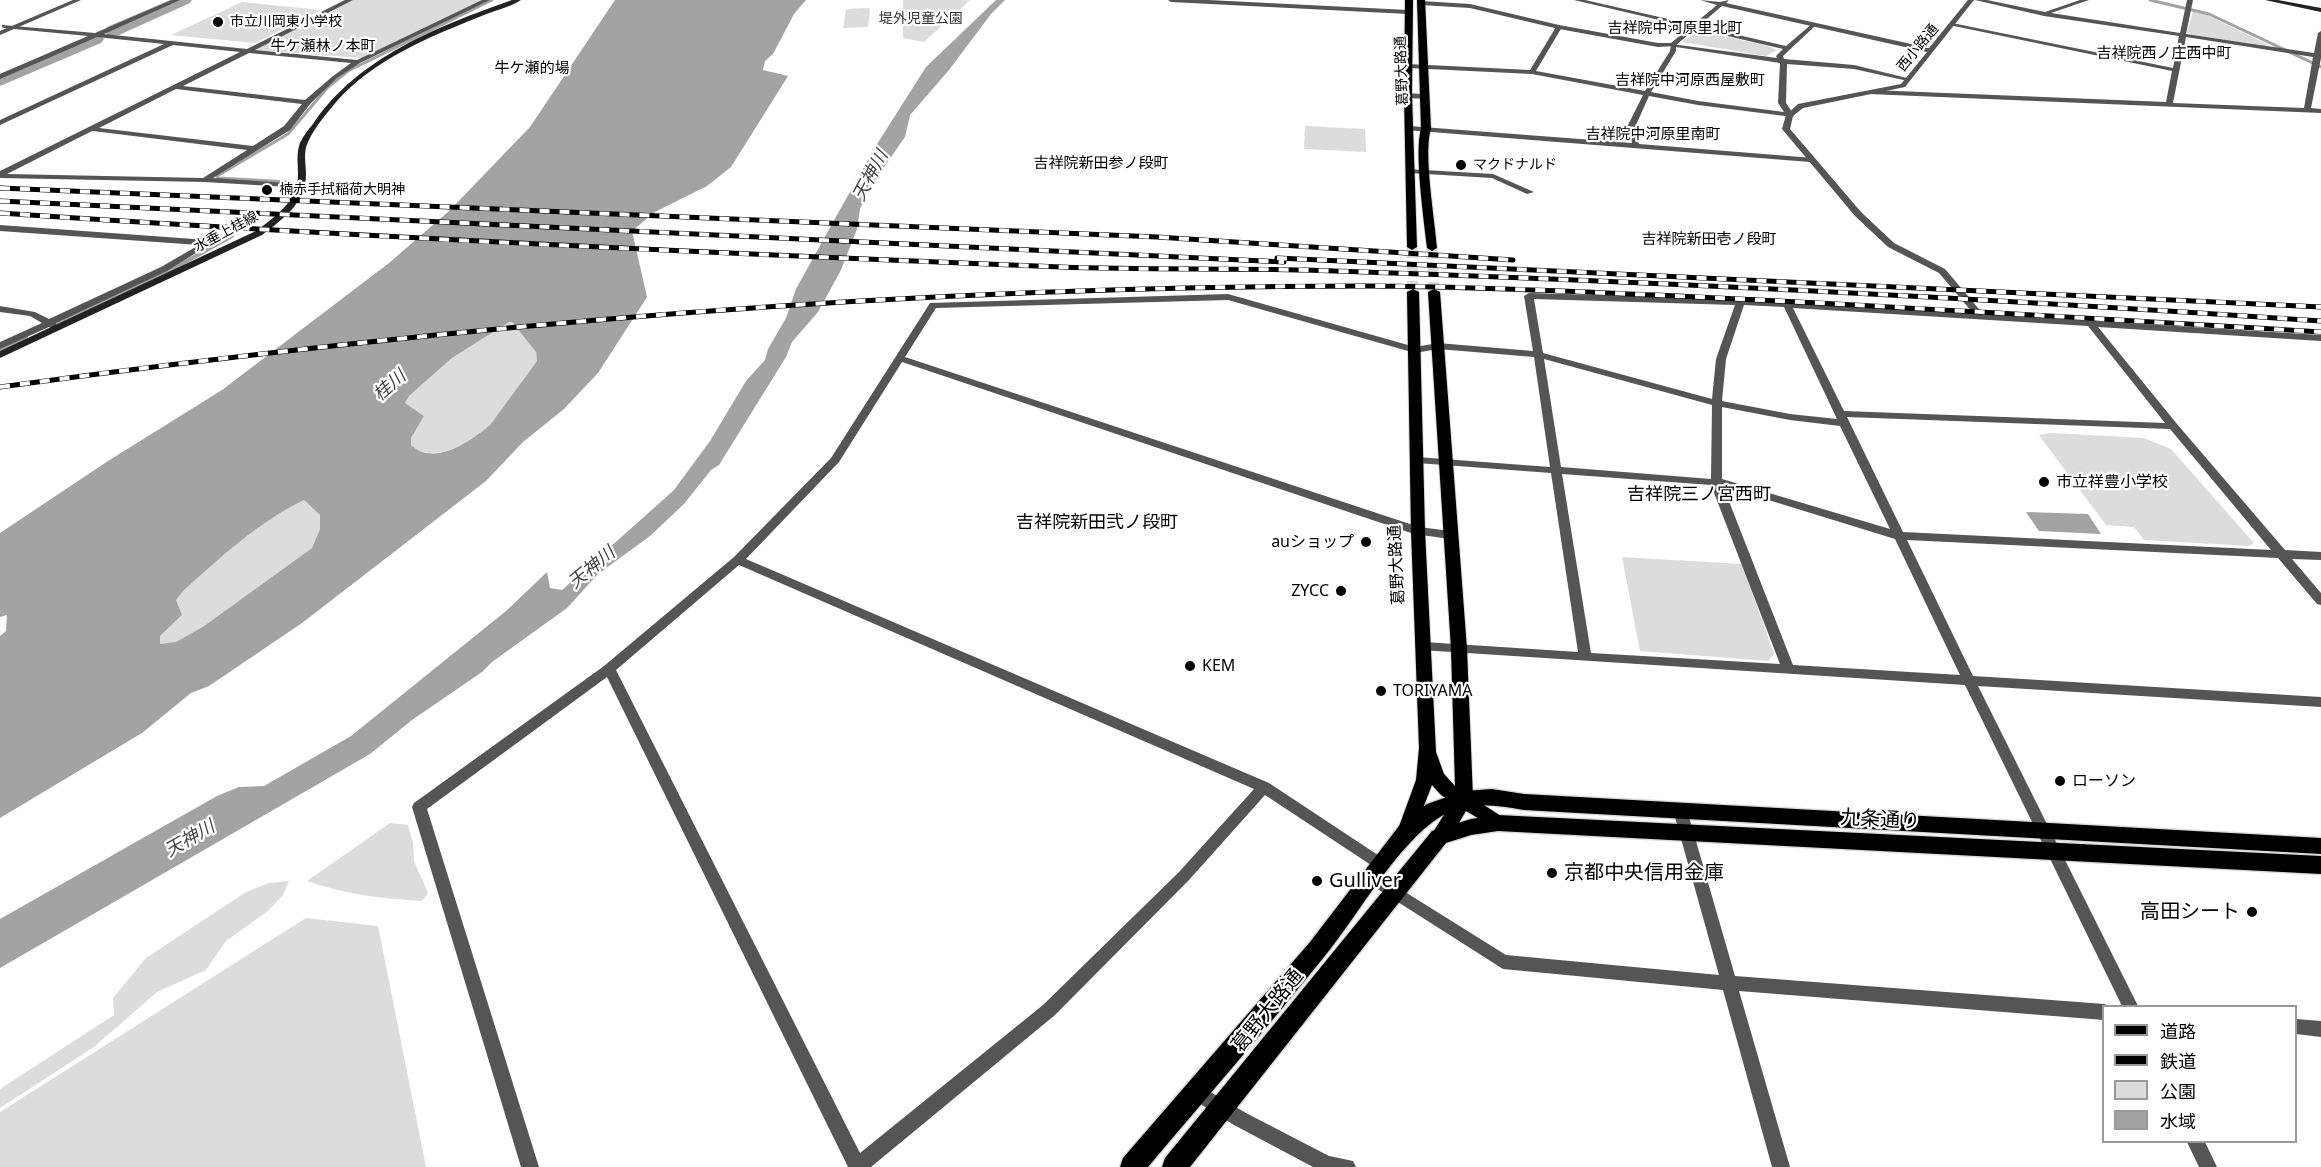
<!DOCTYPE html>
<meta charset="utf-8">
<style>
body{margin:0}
#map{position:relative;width:2321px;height:1167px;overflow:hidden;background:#fff;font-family:"Noto Sans","Noto Sans JP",sans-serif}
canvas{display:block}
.legend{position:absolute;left:2102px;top:1005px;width:195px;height:138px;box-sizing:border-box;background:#fff;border:2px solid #999;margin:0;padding:8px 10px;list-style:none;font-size:18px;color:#000}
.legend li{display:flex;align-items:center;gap:12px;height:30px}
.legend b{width:30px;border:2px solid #999}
</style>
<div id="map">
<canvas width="2321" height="1167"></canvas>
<ul class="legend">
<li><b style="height:8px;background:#000"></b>道路</li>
<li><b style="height:8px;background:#000"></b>鉄道</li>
<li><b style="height:16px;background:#dcdcdc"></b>公園</li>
<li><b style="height:16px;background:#a3a3a3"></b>水域</li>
</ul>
</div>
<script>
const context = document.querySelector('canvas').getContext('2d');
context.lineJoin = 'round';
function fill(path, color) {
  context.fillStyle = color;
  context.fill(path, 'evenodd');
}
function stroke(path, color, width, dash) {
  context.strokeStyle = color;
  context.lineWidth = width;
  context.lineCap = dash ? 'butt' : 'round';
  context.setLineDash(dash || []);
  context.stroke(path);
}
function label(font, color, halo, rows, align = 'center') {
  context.font = font + ' "Noto Sans","Noto Sans JP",sans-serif';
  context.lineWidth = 4.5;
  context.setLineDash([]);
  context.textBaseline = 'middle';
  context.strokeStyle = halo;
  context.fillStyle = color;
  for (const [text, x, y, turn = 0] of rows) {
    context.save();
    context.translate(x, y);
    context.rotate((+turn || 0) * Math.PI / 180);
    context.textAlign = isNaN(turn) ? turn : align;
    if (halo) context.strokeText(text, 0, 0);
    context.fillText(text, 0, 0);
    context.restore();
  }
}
fill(new Path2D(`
 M 353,0 L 483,0 L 361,58 L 257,50 L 256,48 Z
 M 903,0 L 970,0 L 924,42 L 903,38 Z
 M 242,2 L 321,10 L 255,43 L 171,35 Z
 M 870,8 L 868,27 L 843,28 L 846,9 Z
 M 2193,11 L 2203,13 L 2271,46 L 2192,35 L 2187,32 Z
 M 1698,30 L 1768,46 L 1777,50 L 1766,56 L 1682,42 Z
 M 1305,126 L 1365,129 L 1366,152 L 1304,149 Z
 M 509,322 L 512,322 L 536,352 L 537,361 L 490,425 C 471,441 434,466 411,445 L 411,438 L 424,416 L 405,403 L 409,396 L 452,358 Z
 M 2051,433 L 2144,438 L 2171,449 L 2254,543 L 2249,546 L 2144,540 L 2134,527 L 2106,525 L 2039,435 Z
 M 304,500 L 320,515 L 320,529 L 312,548 L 204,626 L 176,642 L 160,644 L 160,636 L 182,615 L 176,600 L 183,591 C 222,556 257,523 304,500 Z
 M 1622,557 L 1742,564 L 1774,654 L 1768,661 L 1640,651 Z
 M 390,823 L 408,825 L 413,843 L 414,861 L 428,893 L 422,901 C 384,899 343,894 307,881 Z
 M 289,881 L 283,895 L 268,911 L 226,941 L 206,970 L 157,992 L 94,1047 L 0,1108 L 0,1089 L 114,1015 L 113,998 L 146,958 L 246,892 L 269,883 Z
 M 306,918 L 378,926 L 426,1167 L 0,1167 L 0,1112 Z`), '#dcdcdc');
fill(new Path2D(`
 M 615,0 L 806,0 L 794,14 L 773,54 L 765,61 L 763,70 L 788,76 L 731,167 L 707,186 L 655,212 L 632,231 L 647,297 L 598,373 L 564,409 L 523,442 L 486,481 L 302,623 L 209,686 L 191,693 L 142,733 L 0,818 L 0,636 L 6,631 L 7,615 L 0,617 L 0,533 L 108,461 L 222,390 L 389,263 L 449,211 L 530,127 ZM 509,322 L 512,322 L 536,352 L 537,361 L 490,425 C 471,441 434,467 411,445 L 411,438 L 424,416 L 405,403 L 409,396 L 452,358 ZM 304,500 L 320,515 L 320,529 L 312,548 L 204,626 L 176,642 L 160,644 L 160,636 L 182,615 L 176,600 L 183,591 C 221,557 257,523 304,500 Z
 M 996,0 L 1005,0 L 991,14 L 949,70 L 910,115 L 905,137 L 870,187 L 860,209 L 857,229 L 841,270 L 818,312 L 792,342 L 786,357 L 719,465 L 711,470 L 684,504 L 650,536 L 598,574 L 567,608 L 492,662 L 482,672 L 412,720 L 370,754 L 0,968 L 0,919 L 217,796 L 239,787 L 264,786 L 351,736 L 506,611 L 547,572 L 550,588 L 562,590 L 674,490 L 710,441 L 746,381 L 765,360 L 768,349 L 786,318 L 796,289 L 842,206 L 879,141 L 926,67 Z
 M 2026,512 L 2088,514 L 2101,534 L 2039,531 Z`), '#a3a3a3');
stroke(new Path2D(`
 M 2150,0 L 2209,14 L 2321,67
 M 286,188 L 290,182 L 218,178 L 217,176 L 288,134 L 328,87 L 348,71 L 492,0`), '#a3a3a3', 3);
stroke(new Path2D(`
 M 285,190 L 287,187
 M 51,326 L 169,271 L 232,236
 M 0,349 L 26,337`), '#a3a3a3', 4);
fill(new Path2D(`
 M 170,0 L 192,0 L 190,3 L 119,35 L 107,35 L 105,31 L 107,27 Z
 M 95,34 L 101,35 L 104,39 L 101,43 L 0,86 L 0,74 Z`), '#a3a3a3');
stroke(new Path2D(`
 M 1412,247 L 1413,292
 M 1432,248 L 1434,292`), '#d9d9d9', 11, [11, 6]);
const primary = new Path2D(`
 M 1405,0 L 1413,0 L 1412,95 L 1417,247 L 1412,250 L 1407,247 L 1404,95 Z
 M 1417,0 L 1425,0 L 1431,129 C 1423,152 1435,221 1437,248 L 1432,251 L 1427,248 C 1424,221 1414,152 1421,129 Z
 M 1413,289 L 1419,292 L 1425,531 L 1436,752 L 1444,774 L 1455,786 L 1451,649 L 1428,292 L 1434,289 L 1440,292 L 1467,649 L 1473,798 L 1504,818 L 1507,823 L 1504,828 L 1498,830 L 1466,811 C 1458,823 1449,848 1433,842 L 1430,837 L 1452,802 L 1441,795 L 1432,785 L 1412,837 L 1406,839 L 1400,837 L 1397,832 L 1416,780 L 1419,748 L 1411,531 L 1407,292 Z`);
const trunk = new Path2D(`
 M 1492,789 L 1524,794 L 2321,838 L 2321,854 L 1524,810 C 1496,805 1465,800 1440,817 C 1396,845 1358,916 1324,957 C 1267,1028 1207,1097 1148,1167 L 1120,1167 L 1123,1158 L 1310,942 L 1399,826 L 1427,804 L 1464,791 Z
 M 1498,815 L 2321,856 L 2321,874 L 1498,831 L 1471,835 L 1446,843 L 1190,1167 L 1162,1167 L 1165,1158 L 1432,831 L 1471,819 Z`);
stroke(primary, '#dbdbdb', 2);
stroke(trunk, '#dbdbdb', 3);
fill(new Path2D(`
 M 172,0 L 180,0 L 104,34 L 247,49 L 345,0 L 353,0 L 255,50 L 357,60 L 482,0 L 490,0 L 360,63 L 337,78 L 310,104 L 290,130 L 213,178 L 302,184 L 305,184 L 305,188 L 205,182 L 0,178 L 0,171 L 240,52 L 173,45 L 0,125 L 0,120 L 164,44 L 97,37 L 0,79 L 0,74 L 88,36 L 4,28 L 2,27 L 2,25 L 95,33 ZM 249,53 L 351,63 L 333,76 L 305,100 L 183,86 ZM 176,89 L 302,104 L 284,126 L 253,146 L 99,128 ZM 92,131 L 93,131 L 247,150 L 203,178 L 7,174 Z
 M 1168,0 L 1208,0 L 1408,10 L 1411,12 L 1408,14 L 1171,2 Z
 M 1574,0 L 1585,0 L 1786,46 L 1813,23 L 1815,24 L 1815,26 L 1783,56 L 1784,59 L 1854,65 L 1911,79 L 1908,81 L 1854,69 L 1787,64 L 1786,103 L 1794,115 L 1793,117 L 1698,105 L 1649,96 L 1636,125 L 1639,144 L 1813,158 L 1814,160 L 1810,162 L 1406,130 L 1405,128 L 1409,126 L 1632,143 L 1628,125 L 1643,95 L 1532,74 L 1408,68 L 1405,66 L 1408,64 L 1530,70 L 1556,27 L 1559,25 L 1562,27 L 1536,71 L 1645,91 L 1670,51 L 1671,44 L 1777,58 L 1776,56 L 1783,49 ZM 1676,47 L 1780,63 L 1778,103 L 1784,112 L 1698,101 L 1651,92 L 1676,51 Z
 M 1975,0 L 1987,0 L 2045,12 L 2080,0 L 2089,0 L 2051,13 L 2180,33 L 2187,0 L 2193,0 L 2186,34 L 2314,53 L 2318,33 L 2321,31 L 2321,58 L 2311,108 L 2321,109 L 2321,113 L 1869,94 L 1868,92 L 1872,90 L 2166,102 L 2172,71 L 1949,25 L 1952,23 L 2173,68 L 2179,36 L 2044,16 ZM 2186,37 L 2313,57 L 2304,108 L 2173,103 Z
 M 1405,93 L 1424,94 L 1428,96 C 1422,100 1409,99 1404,95 Z
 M 1407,169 L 1493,174 L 1534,192 L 1527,194 L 1492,178 L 1410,173 L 1406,171 Z
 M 0,225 L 208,240 L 212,243 L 167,271 L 56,323 L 56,327 L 49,327 L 0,349 L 0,342 L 42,323 L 30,316 L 0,312 L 0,306 L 35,312 L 49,319 L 161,267 L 199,245 L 0,231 Z
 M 1529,293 L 1740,299 L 2321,335 L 2321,341 L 2098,327 L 2177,424 L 2285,550 L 2321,552 L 2321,560 L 2292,559 L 2321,593 L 2321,605 L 2317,604 L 2278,558 L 1907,540 L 1973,676 L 2321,697 L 2321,707 L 1978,686 L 2138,1006 L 2122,1006 L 1965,685 L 1420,650 L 1418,647 L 1420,644 L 1424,642 L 1578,652 L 1551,473 L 1417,463 L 1412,460 L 1417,457 L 1550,467 L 1534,357 L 1438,349 L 1415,353 L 1228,300 L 936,308 L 905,357 L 1419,527 L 1450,531 L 1456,535 L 1450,539 L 1414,534 L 902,362 L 839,462 L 746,559 L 1269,783 L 1387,861 L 1389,865 L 1387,869 L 1382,871 L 1377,869 L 1265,795 L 1189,880 L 1055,1015 L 871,1167 L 848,1167 L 607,677 L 427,809 L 539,1167 L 521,1167 L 412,807 L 414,803 L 604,666 L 734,557 L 831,458 L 930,303 L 1228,294 L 1415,347 L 1438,343 L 1533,351 L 1524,296 ZM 1534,299 L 1735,305 L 1716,359 L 1712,399 L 1543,353 ZM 1744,305 L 1784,307 L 1837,419 L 1790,414 L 1722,401 L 1726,359 ZM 1793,308 L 2088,326 L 2165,423 L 1844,411 ZM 1544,359 L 1712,405 L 1711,479 L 1561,467 ZM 1722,407 L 1790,420 L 1840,426 L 1890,529 L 1722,479 ZM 1847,417 L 2170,429 L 2271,550 L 1903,532 ZM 1562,474 L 1711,485 L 1780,664 L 1591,653 ZM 1723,486 L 1895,539 L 1960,675 L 1793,665 ZM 739,565 L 1254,789 L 1179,872 L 1043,1005 L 860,1153 L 616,670 Z
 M 1680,804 L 1685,806 L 1687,810 L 1735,976 L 2104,1004 L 2109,1006 L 2104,1006 L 2104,1020 L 1739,991 L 1790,1167 L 1772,1167 L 1723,990 L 1503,969 L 1368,883 L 1366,879 L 1368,875 L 1373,873 L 1378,875 L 1506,955 L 1719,975 L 1673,810 L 1675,806 Z
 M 2296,1019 L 2321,1021 L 2321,1037 L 2296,1034 Z
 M 1195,1083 L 1246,1113 L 1329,1156 L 1353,1161 L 1356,1167 L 1313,1167 L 1234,1125 L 1189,1097 L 1186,1091 L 1189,1085 Z
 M 2187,1142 L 2205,1142 L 2217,1167 L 2199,1167 Z`), '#555');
fill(new Path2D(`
 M 73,0 L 81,0 L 0,35 L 0,31 Z
 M 1700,0 L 1720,2 L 1729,0 L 1726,3 L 1929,48 L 1968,0 L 1974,0 L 1905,87 L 1803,108 L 1793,116 L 1790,129 L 1861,212 L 1894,243 L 1945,269 L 1984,315 L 1984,319 L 1978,319 L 1939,273 L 1888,247 L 1855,216 L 1782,129 L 1786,115 L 1798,104 L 1901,84 L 1927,52 L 1722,6 L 1675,46 L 1658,47 L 1559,29 L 1470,8 L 1421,5 L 1418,3 L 1421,1 L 1470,4 L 1559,25 L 1658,43 L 1671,43 L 1717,5 Z`), '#555');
fill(new Path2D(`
 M 512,0 L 521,0 C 509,8 492,11 479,17 C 429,37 373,60 337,101 C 327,113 314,128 308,142 C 303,152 306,164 306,174 C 306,203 283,219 262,235 L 0,358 L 0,351 L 256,231 C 276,216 297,202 298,175 C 298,164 296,153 300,143 C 303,136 308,130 313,124 C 358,57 439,26 512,0 Z
 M 2265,0 L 2278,0 L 2321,8 L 2321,12 Z`), '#222');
fill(primary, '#000');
fill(trunk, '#000');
const railFar1 = new Path2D(`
 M 0,188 L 3,188`);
const rail = new Path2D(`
 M 0,188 L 1157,237 L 1513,260
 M 0,201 L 1284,262
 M 0,213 C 353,237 707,253 1061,267 C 1143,270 1225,268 1306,270 C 1645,281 1983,298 2321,321
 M 1277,258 L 2321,307
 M 0,387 C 455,325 904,286 1363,286 C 1461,286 1558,291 1655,295 C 1877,305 2099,319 2321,332`);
stroke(railFar1, '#000', 4.5);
stroke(rail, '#000', 5);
stroke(railFar1, '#fff', 3, [8]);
stroke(rail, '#fff', 4, [10]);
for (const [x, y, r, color] of [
 [218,22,6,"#000"],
 [1461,165,6,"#000"],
 [267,190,6,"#000"],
 [2044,482,6,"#000"],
 [1366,542,6,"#000"],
 [1341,591,6,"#000"],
 [1190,666,6,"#000"],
 [1381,691,6,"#000"],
 [2060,781,6,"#000"],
 [1552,873,6,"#000"],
 [1317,881,6,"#000"],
 [2252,912,6,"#000"]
]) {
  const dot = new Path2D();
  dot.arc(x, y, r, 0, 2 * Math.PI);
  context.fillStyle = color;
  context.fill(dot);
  stroke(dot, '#fff', 2);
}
label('14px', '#333', '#fff', [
 ["堤外児童公園",921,19]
]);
label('14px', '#000', '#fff', [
 ["市立川岡東小学校",230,22],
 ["マクドナルド",1473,165],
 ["楠赤手拭稲荷大明神",279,190]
], 'left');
label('14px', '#000', '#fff', [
 ["西小路通",1918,48,-51],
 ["葛野大路通",1402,71,-92],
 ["水垂上桂線",226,232,-28]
]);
label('15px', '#000', '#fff', [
 ["吉祥院中河原里北町",1675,29],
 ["牛ケ瀬林ノ本町",323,47],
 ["吉祥院西ノ庄西中町",2164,54],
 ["牛ケ瀬的場",532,69],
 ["吉祥院中河原西屋敷町",1690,81],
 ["吉祥院中河原里南町",1653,135],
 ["吉祥院新田参ノ段町",1101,164],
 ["吉祥院新田壱ノ段町",1709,240]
]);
label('16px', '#000', '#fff', [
 ["市立祥豊小学校",2056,482],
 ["auショップ",1354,542,"right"],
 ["ZYCC",1329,591,"right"],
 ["KEM",1202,666],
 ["TORIYAMA",1393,691],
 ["ローソン",2072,781]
], 'left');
label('16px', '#000', '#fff', [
 ["葛野大路通",1397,565,-93]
]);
label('italic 18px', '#444', '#fff', [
 ["天神川",871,176,-62],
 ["桂川",390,386,-41],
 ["天神川",592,568,-40],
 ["天神川",190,839,-30]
]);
label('18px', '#000', '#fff', [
 ["吉祥院三ノ宮西町",1699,495],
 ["吉祥院新田弐ノ段町",1097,523]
]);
label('20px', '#000', '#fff', [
 ["九条通り",1880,820,3],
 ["葛野大路通",1268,1011,-51]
]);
label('20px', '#000', '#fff', [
 ["京都中央信用金庫",1564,873],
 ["Gulliver",1329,881],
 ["高田シート",2240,912,"right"]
], 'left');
</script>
